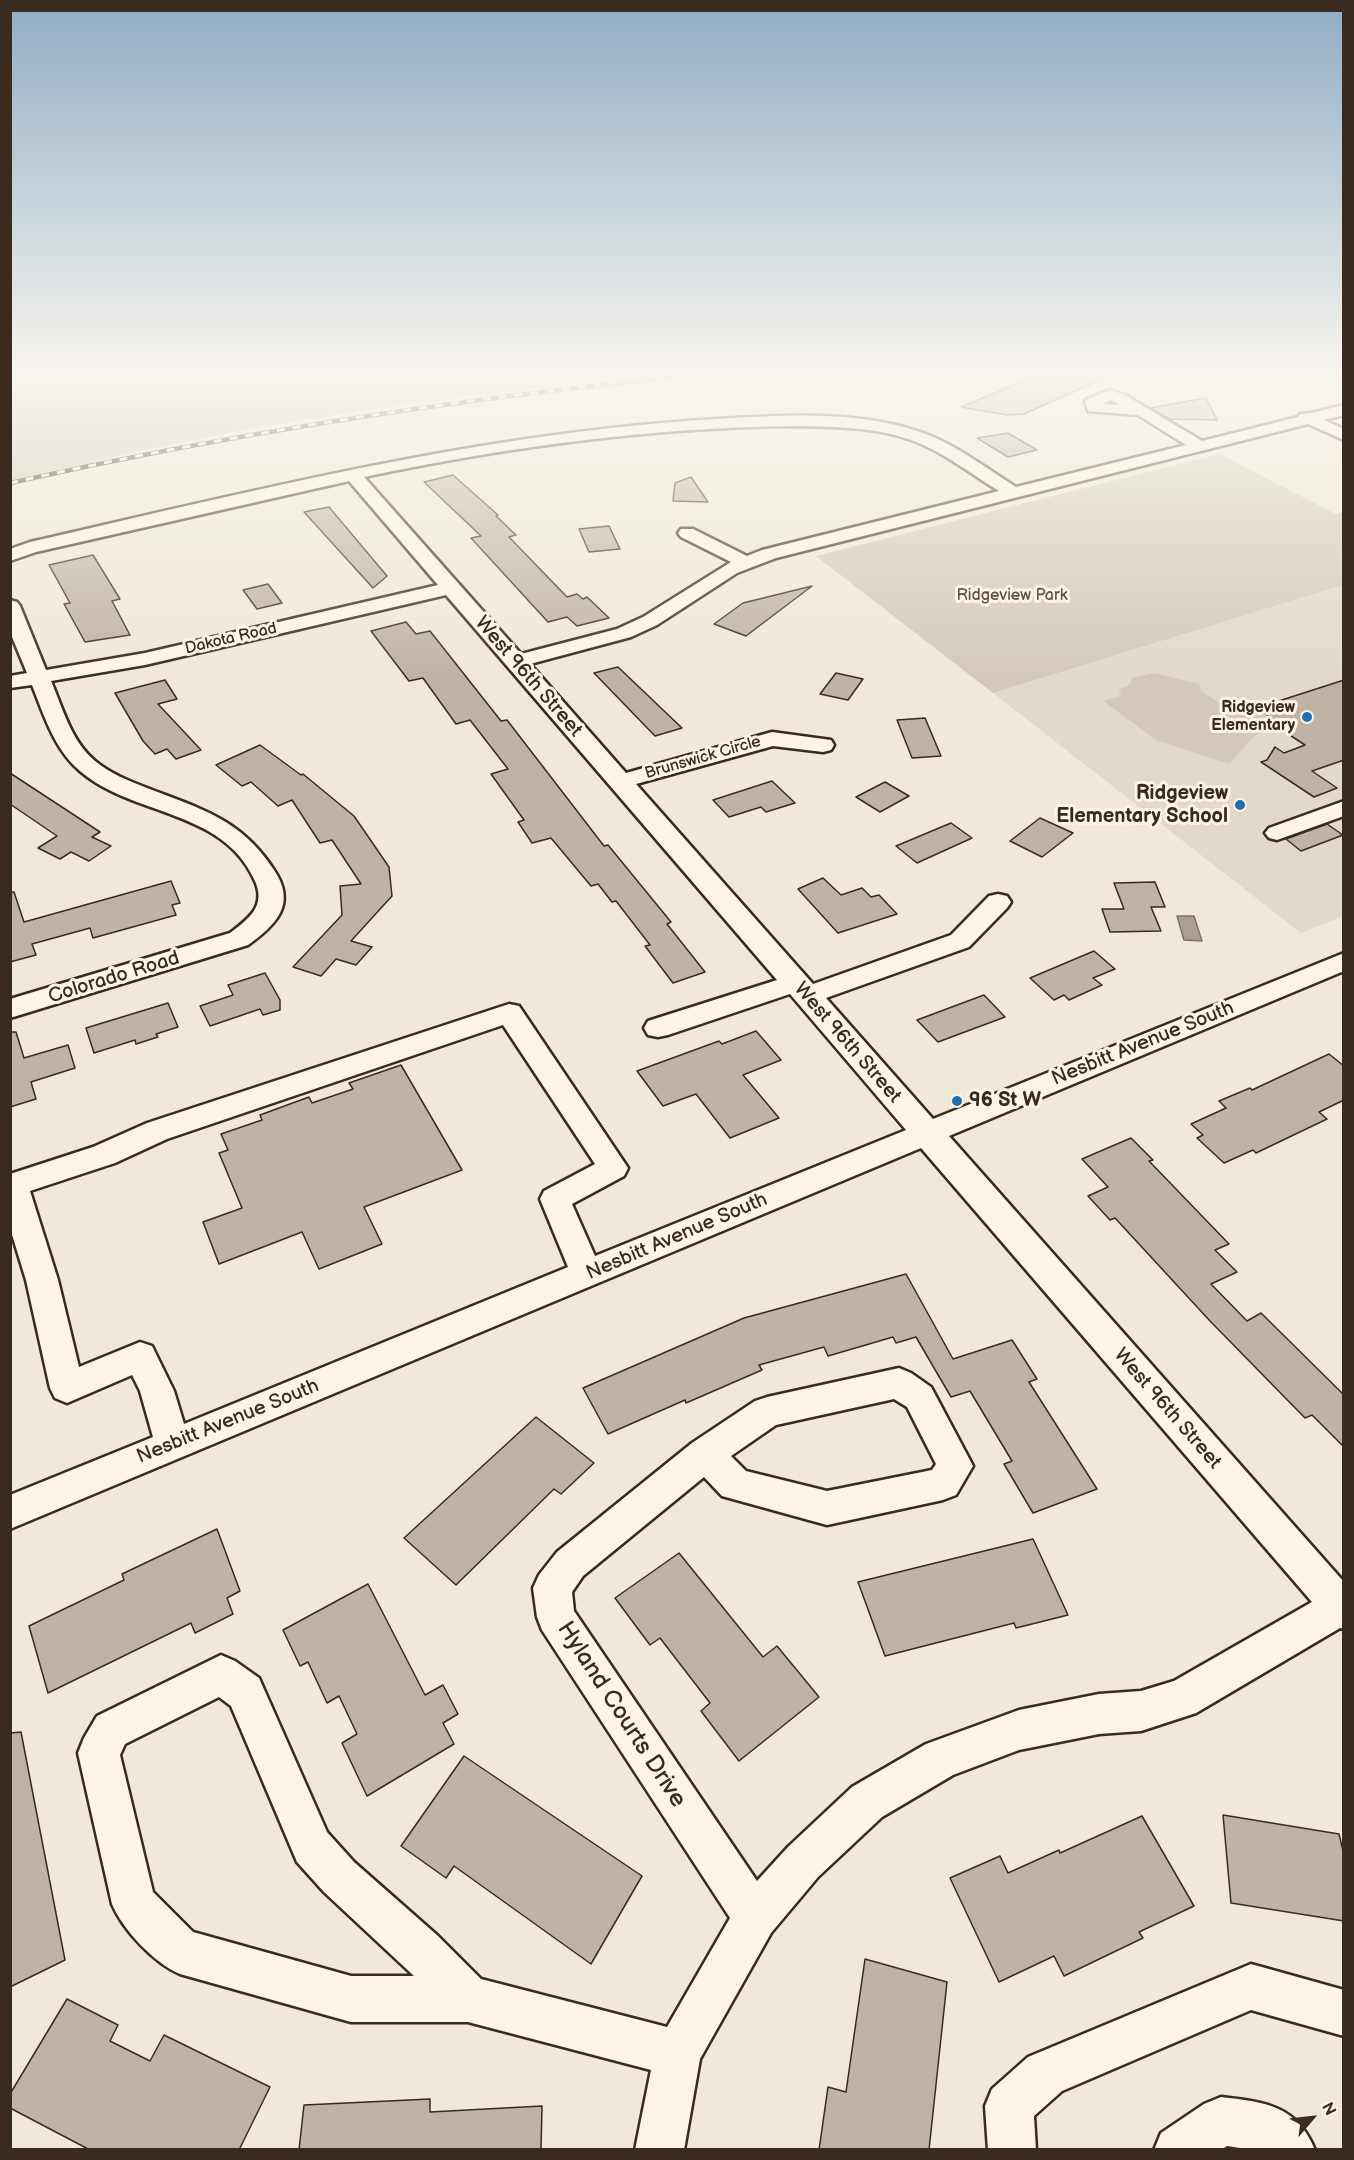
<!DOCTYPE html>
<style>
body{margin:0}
#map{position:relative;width:1354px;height:2160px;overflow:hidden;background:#f0e9d9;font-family:"Balsamiq Sans",sans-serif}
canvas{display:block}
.frame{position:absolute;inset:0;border:12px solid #3b2a1e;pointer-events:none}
.north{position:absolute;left:1282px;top:2088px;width:60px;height:60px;-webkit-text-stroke:4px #fcf5e5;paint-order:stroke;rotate:62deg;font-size:16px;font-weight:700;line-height:24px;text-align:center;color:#3b2a1e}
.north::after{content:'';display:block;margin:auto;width:21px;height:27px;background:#3b2a1e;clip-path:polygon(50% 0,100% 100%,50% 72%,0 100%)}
</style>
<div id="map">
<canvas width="1354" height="2160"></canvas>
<div class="frame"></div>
<div class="north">N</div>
</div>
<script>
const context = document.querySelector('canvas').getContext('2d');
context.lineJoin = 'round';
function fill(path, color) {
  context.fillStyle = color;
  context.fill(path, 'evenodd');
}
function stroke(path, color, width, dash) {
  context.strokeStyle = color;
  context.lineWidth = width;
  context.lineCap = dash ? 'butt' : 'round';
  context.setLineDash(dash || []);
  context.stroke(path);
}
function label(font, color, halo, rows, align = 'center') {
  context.font = font + ' "Balsamiq Sans",sans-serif';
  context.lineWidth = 6;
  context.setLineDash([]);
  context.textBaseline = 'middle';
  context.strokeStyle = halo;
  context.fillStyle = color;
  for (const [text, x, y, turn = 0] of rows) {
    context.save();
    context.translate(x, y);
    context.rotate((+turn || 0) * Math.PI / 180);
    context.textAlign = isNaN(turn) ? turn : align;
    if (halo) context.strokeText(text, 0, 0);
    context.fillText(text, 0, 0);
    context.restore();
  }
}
fill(new Path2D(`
 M 1343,585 L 1343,916 L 1301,933 L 993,693 Z`), '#e1d9c9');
fill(new Path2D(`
 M 10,376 L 657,376 C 501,391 346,409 193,440 C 132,452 71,467 11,480 Z
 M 1219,454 L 1336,514 L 1343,512 L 1343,585 L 993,693 L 816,556 Z
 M 1155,673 L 1199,684 L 1201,691 L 1221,704 C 1248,695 1262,712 1284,727 L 1255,735 L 1229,764 L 1156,740 L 1103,701 L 1121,696 L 1119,689 L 1128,686 L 1133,678 Z`), '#d2c9ba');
const water = new Path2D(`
 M 1177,916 L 1194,916 L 1202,941 L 1184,940 Z`);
fill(water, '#aaa091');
stroke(water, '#7e7163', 1.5);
const building = new Path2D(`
 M 1035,376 L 1054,378 L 1059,376 L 1109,376 L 1024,414 L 1007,415 L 961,407 Z
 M 1206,398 L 1217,420 L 1170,419 L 1150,408 Z
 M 1008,433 L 1037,450 L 1008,457 L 977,438 Z
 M 453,475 L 498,515 L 496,516 L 516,535 L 509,537 L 567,597 L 577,594 L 583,599 L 587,597 L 609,618 L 577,626 L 567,617 L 548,622 L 471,538 L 481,536 L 424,482 Z
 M 691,477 L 708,502 L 673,501 L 675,483 Z
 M 329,507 L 387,576 L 373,588 L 304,512 Z
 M 609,526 L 620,549 L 589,552 L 579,529 Z
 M 93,555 L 120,599 L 112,601 L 130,635 L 85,642 L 64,604 L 70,603 L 49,565 Z
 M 268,584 L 282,603 L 257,609 L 243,590 Z
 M 812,586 L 746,636 L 714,624 L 743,603 Z
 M 406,622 L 416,634 L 430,631 L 501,721 L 507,720 L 604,846 L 608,845 L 671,922 L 667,924 L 705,972 L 673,983 L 645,946 L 650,945 L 616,901 L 612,902 L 598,884 L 591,886 L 551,838 L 532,843 L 518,822 L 524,820 L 491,774 L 508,769 L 470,720 L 456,724 L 423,678 L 409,681 L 371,631 Z
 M 618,667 L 682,728 L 655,736 L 594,673 Z
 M 836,673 L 863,679 L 848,700 L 820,694 Z
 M 165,680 L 177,699 L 158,704 L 201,750 L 176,759 L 167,749 L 155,754 L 143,741 L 115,693 Z
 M 1344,680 L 1344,760 L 1312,771 L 1337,788 L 1314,797 L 1261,762 L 1267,760 L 1275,747 L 1284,753 L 1305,745 L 1279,728 L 1284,727 L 1257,708 Z
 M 925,718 L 941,756 L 912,758 L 897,720 Z
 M 260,745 L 301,775 L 303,774 L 354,816 L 389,867 L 392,896 L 351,941 L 372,947 L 356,965 L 336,959 L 321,976 L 293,967 L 342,915 L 340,886 L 361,884 L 332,840 L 320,843 L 292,800 L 278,806 L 251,782 L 242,786 L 216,765 Z
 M 10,773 L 100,832 L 92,837 L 111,846 L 89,861 L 71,852 L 60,859 L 38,848 L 57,836 L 10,804 Z
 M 772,781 L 795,803 L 766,812 L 761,807 L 729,817 L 713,800 Z
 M 885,782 L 909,796 L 880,812 L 856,797 Z
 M 1040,818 L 1073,833 L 1042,857 L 1010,841 Z
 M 951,823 L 972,838 L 917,863 L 896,846 Z
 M 1327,824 L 1343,835 L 1301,851 L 1286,839 Z
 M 823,878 L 841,895 L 862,888 L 871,897 L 879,895 L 897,914 L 838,933 L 798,889 Z
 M 171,881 L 180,903 L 172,905 L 176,915 L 93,938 L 90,928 L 32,944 L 36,955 L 10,962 L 10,892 L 14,892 L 24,922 Z
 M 1155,882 L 1165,907 L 1151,907 L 1161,931 L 1110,932 L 1102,909 L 1124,909 L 1114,883 Z
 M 1094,951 L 1115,969 L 1093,978 L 1102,985 L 1069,1000 L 1064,995 L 1054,1000 L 1030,978 Z
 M 265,973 L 280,1000 L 280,1010 L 263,1015 L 260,1009 L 210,1026 L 200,1006 L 233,995 L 228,985 Z
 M 984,995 L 1005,1017 L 938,1042 L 917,1020 Z
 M 168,1003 L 178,1027 L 156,1034 L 158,1037 L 136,1044 L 135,1040 L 94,1053 L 86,1028 Z
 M 756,1031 L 781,1060 L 743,1075 L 779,1118 L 730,1138 L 696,1094 L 663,1106 L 637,1071 L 719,1041 L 722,1044 Z
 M 10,1032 L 16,1032 L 24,1058 L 68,1045 L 75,1068 L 31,1082 L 36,1099 L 10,1107 Z
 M 1329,1054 L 1344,1066 L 1344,1100 L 1319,1112 L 1327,1119 L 1256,1153 L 1253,1150 L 1224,1163 L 1197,1138 L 1203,1135 L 1191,1124 L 1226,1108 L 1219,1101 L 1250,1088 L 1252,1090 Z
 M 401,1065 L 462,1170 L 364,1207 L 382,1244 L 319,1269 L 302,1232 L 219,1264 L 203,1222 L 242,1208 L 219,1153 L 228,1150 L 221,1134 L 262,1120 L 260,1115 L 309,1097 L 312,1103 L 353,1089 L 349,1083 Z
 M 1131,1138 L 1153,1160 L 1149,1161 L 1229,1244 L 1215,1250 L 1237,1272 L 1211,1284 L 1247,1321 L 1261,1313 L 1344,1395 L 1344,1447 L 1312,1415 L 1305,1418 L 1210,1321 L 1115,1218 L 1110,1220 L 1088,1196 L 1108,1187 L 1082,1159 Z
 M 906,1274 L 953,1359 L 1012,1340 L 1037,1379 L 1029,1382 L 1097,1489 L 1033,1513 L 1004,1464 L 1012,1461 L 970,1391 L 951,1397 L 916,1337 L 896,1343 L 893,1337 L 828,1356 L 824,1347 L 759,1365 L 762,1370 L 686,1403 L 685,1400 L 608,1434 L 583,1388 L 744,1318 Z
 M 536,1417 L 594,1463 L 561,1494 L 554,1489 L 456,1585 L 404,1538 Z
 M 217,1529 L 240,1591 L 227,1598 L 233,1614 L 195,1633 L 191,1623 L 48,1693 L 29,1626 L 124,1580 L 122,1574 Z
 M 1033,1539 L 1068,1615 L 1016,1628 L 1014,1623 L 885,1656 L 858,1582 Z
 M 679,1553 L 763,1657 L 777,1646 L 819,1697 L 739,1761 L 701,1711 L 710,1703 L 660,1638 L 650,1645 L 615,1598 Z
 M 368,1584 L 425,1695 L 443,1685 L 458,1714 L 443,1723 L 454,1744 L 367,1796 L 342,1743 L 357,1734 L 339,1696 L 327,1703 L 308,1662 L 300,1666 L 283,1630 Z
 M 21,1732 L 65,1960 L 10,1987 L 10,1733 Z
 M 464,1756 L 642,1876 L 591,1964 L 454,1866 L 446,1878 L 401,1846 Z
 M 1223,1815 L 1339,1834 L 1344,1855 L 1344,1921 L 1231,1903 Z
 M 1142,1816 L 1194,1906 L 1139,1932 L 1143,1938 L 1064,1976 L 1054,1956 L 999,1982 L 950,1878 L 1000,1856 L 1008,1873 L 1059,1850 L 1060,1853 Z
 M 865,1959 L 947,1982 L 929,2150 L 819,2150 L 828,2087 L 846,2092 Z
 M 67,1999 L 118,2025 L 110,2041 L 150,2061 L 164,2035 L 270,2087 L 239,2150 L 90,2150 L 10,2108 L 10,2094 Z
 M 430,2099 L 430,2112 L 542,2106 L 541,2150 L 299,2150 L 304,2105 Z`);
fill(building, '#beb3a4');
stroke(building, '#3b2a1e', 1.5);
const minor = new Path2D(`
 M 1110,390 L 1125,395 L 1202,441 L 1298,417 L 1300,414 L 1311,413 L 1344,405 L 1344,415 L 1324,420 L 1344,429 L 1344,440 L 1308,424 L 776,558 L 737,573 L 657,625 L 631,637 L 530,664 L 626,773 L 772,732 L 831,740 L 834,745 L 831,750 L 823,752 L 773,746 L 636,784 L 813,984 L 951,935 L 989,896 L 998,894 L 1007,896 L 1011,902 L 1007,908 L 969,947 L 826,998 L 933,1119 L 1344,953 L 1344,971 L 949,1136 L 1344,1582 L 1344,1629 L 1340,1628 L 1196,1713 L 1141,1731 L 1099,1734 L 1019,1750 L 953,1775 L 882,1817 L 818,1877 L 771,1933 L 700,2059 L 684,2150 L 635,2150 L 651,2070 L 468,2022 L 351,2022 L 180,1974 C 154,1963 123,1930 112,1904 L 78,1753 L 84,1738 L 97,1716 L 221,1655 L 235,1661 L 259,1678 L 327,1832 L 354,1862 L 438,1936 L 481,1979 L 667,2027 L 730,1918 L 542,1630 L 537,1617 L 533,1588 L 539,1575 L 557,1552 L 692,1443 L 755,1401 L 767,1397 L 899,1368 L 911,1373 L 931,1387 L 973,1466 L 956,1495 L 943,1500 L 827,1525 L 722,1496 L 704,1477 L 583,1576 L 572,1592 L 574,1611 L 757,1881 L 788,1847 L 852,1787 L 926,1744 L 1019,1710 L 1099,1694 L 1141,1691 L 1174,1681 L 1312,1602 L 921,1148 L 10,1529 L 10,1495 L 153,1437 L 140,1391 L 132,1375 L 67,1403 L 55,1398 L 50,1388 L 26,1280 L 10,1228 L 10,1174 L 93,1147 L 147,1123 L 509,1004 L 519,1006 L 628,1168 L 624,1176 L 572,1204 L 595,1256 L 906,1130 L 790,994 L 668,1035 L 658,1037 L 648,1035 L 644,1028 L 648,1021 L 777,980 L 446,595 L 145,665 L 51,681 C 63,709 71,741 95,761 C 109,773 129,781 147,788 C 201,809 241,819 274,870 C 297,904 276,925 248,945 L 10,1018 L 10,999 L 230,933 C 250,918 267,905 254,879 C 222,809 132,816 80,771 C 54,749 44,715 32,685 L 10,688 L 10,676 L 27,673 L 10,632 L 10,600 L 17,602 L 20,606 L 46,670 L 145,653 L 438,585 L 349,481 L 36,552 L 10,561 L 10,549 L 30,542 C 252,491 473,435 701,420 C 770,416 846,409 914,430 C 951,441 983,466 1016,487 L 1186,445 L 1138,415 L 1088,411 L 1085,402 L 1087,399 ZM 1111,400 L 1120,405 L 1102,404 ZM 798,426 C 837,427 878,427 914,441 C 945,453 971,474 999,491 L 762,550 L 747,556 L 693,529 L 681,529 L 678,533 L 681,537 L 731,562 L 643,617 L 617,629 L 521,654 L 364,477 C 507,447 652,427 798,426 ZM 503,1025 L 595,1164 L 544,1191 L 540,1199 L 568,1267 L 184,1424 L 174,1391 L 152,1346 L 140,1342 L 79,1367 L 58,1280 L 30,1191 L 115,1163 L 167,1139 ZM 894,1399 L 907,1407 L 936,1464 L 932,1470 L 827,1491 L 746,1471 L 731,1456 L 776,1425 ZM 219,1697 L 231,1706 L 297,1862 L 324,1892 L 414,1976 L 351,1976 L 193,1932 L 153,1892 L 120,1755 L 125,1744 Z
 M 1344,801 L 1344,816 L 1277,840 L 1269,838 L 1265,833 L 1269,828 Z
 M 1251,1964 L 1344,1990 L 1344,2036 L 1251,2010 L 1062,2091 L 1034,2116 L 1036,2150 L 988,2150 L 985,2106 L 992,2089 L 1028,2057 Z
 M 1221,2097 C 1264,2102 1297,2105 1315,2150 L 1253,2150 L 1227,2146 L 1221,2150 L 1154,2150 L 1161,2133 L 1204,2104 Z`);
stroke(minor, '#3b2a1e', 5);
fill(minor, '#fcf5e5');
const rail = new Path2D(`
 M 10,483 C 233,433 457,399 684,376`);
stroke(rail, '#3b2a1e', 4.5);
stroke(rail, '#fcf5e5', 3, [8]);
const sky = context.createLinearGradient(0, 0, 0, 678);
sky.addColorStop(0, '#8facc5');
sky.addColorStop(0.55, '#f8f5ee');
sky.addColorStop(1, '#f8f5ee00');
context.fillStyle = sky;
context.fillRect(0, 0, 1354, 678);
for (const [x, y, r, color] of [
 [1307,717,6,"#1f6fb2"],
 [1240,805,6,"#1f6fb2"],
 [957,1101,6,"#1f6fb2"]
]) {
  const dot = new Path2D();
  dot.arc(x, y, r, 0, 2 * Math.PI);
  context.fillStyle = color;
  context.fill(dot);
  stroke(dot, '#fcf5e5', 2);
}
label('16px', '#615245', '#fcf5e5', [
 ["Ridgeview Park",1012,596]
]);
label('16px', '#3b2a1e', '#fcf5e5', [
 ["Dakota Road",231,639,-13],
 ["Brunswick Circle",703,758,-16]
]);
label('bold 16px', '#3b2a1e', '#fcf5e5', [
 ["Ridgeview",1295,708],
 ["Elementary",1295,726]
], 'right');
label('20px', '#3b2a1e', '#fcf5e5', [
 ["West 96th Street",528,677,49],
 ["Colorado Road",114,978,-17],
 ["West 96th Street",847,1043,49],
 ["Nesbitt Avenue South",1143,1044,-22],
 ["Nesbitt Avenue South",677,1237,-23],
 ["West 96th Street",1167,1409,49],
 ["Nesbitt Avenue South",228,1422,-22]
]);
label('bold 20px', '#3b2a1e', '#fcf5e5', [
 ["Ridgeview",1228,794],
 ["Elementary School",1228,817],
 ["96 St W",969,1101,"left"]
], 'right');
label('24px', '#3b2a1e', '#fcf5e5', [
 ["Hyland Courts Drive",621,1715,57]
]);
</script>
